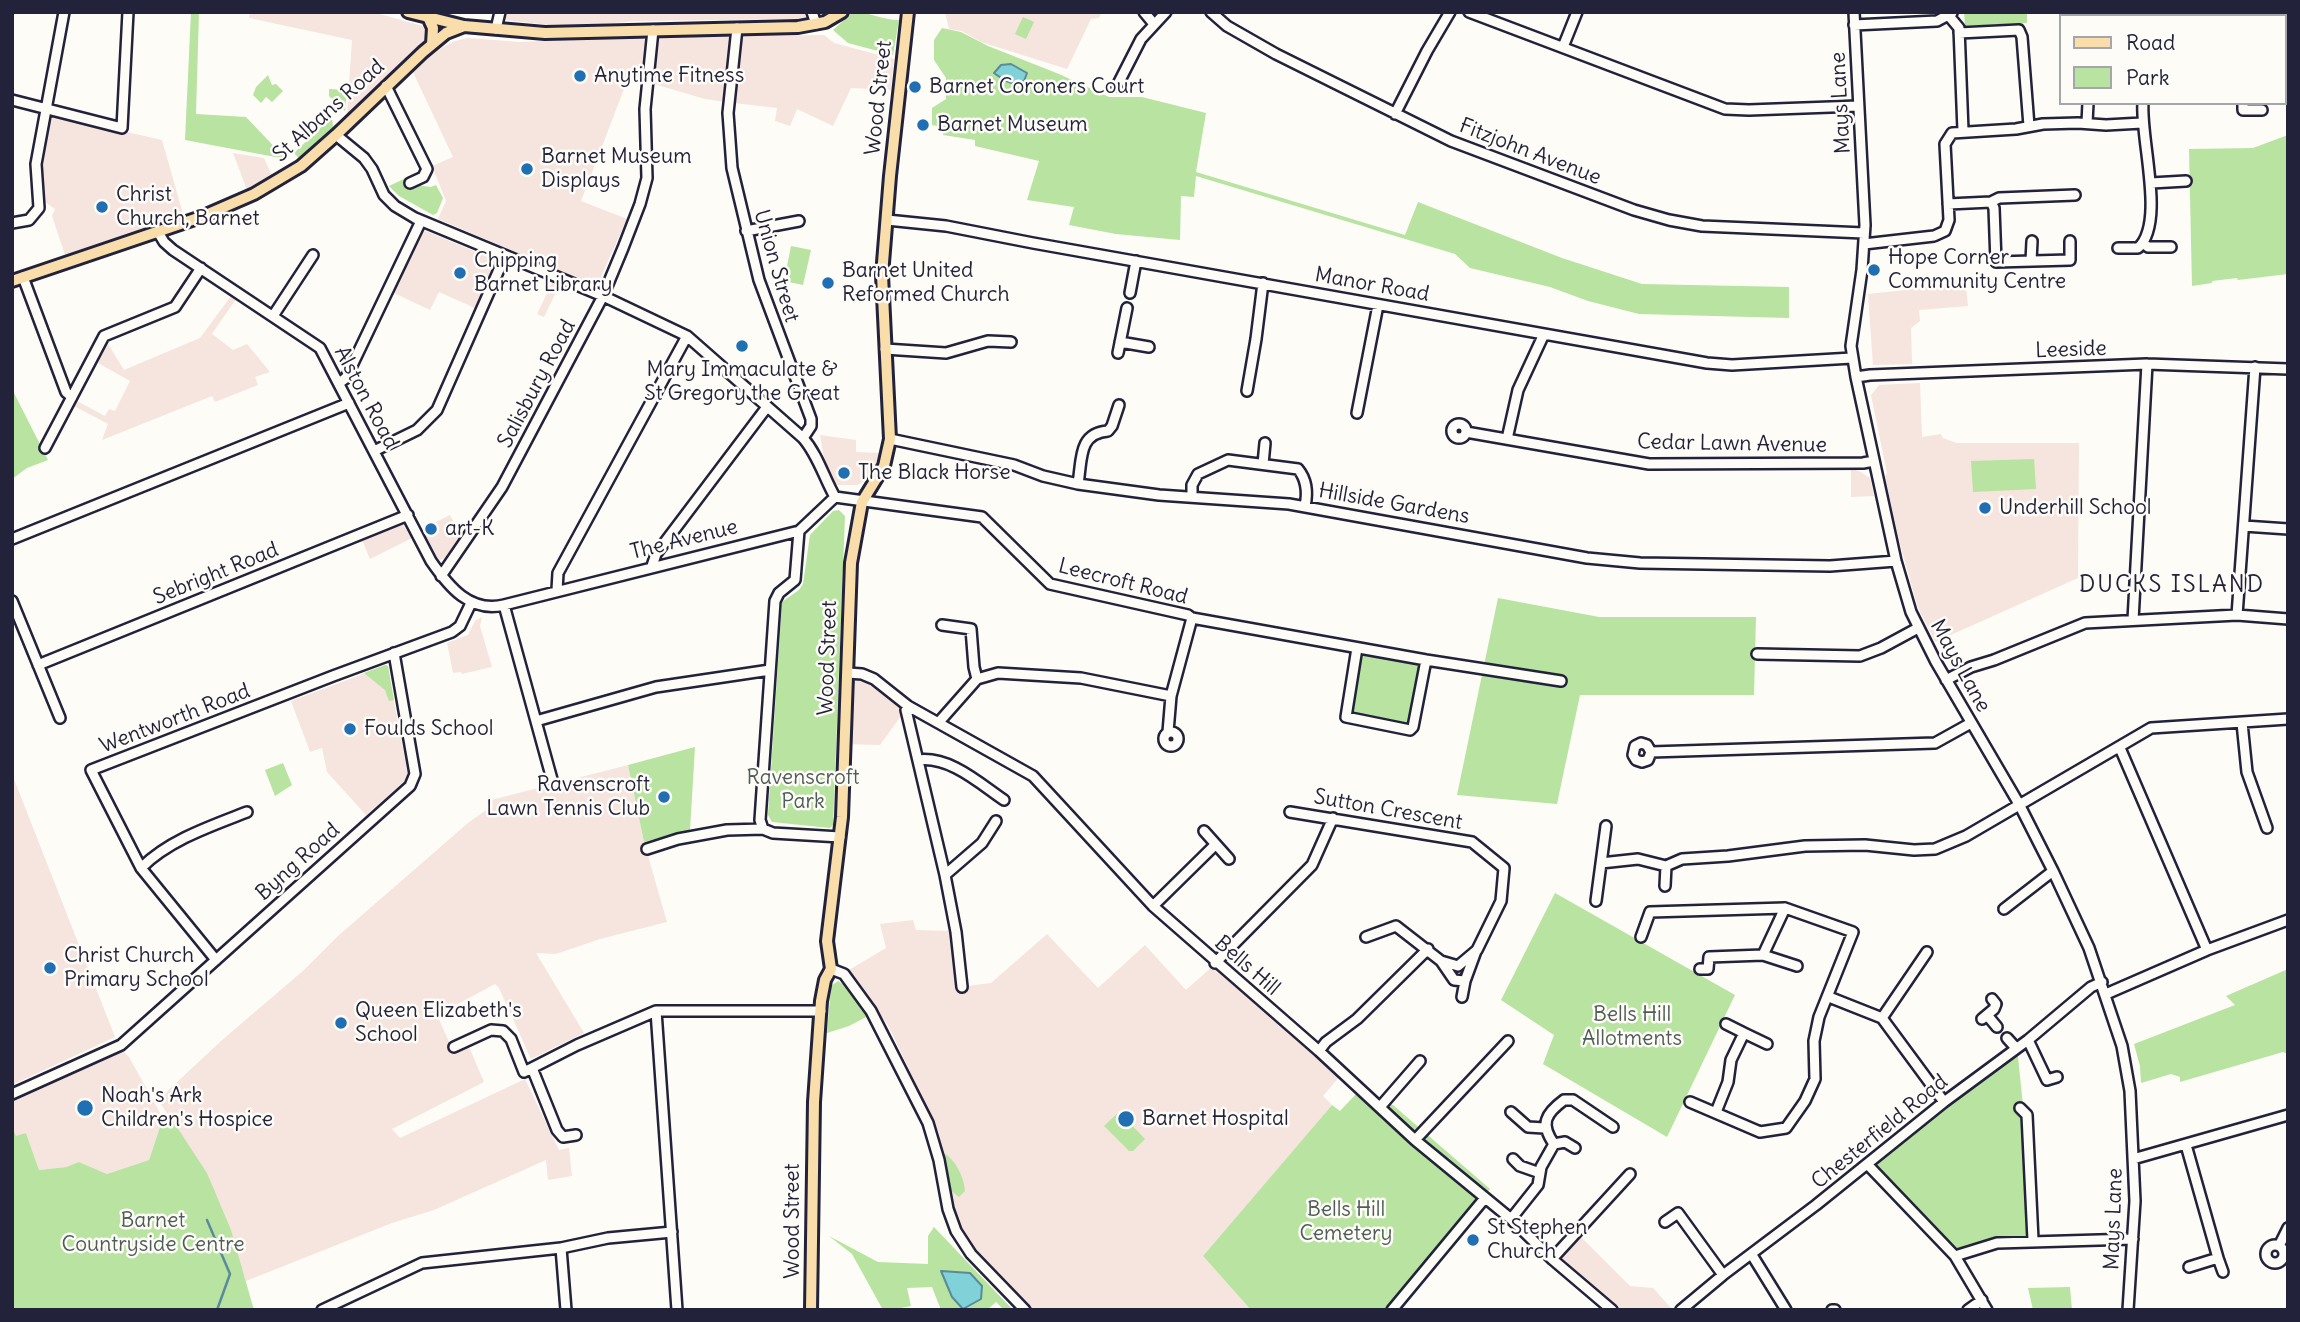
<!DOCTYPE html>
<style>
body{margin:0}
#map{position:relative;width:2300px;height:1322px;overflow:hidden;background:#fdfcf7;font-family:Delius,sans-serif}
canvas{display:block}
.frame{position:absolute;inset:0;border:14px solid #22223b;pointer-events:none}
.legend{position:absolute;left:2059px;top:14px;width:228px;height:91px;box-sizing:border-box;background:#fdfcf7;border:2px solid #a5a5ac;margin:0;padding:9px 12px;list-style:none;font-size:21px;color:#22223b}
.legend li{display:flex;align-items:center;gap:14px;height:35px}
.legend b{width:35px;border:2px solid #a5a5ac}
</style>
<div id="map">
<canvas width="2300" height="1322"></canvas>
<div class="frame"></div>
<ul class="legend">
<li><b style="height:9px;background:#f9deab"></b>Road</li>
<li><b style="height:19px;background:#b8e3a0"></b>Park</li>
</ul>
</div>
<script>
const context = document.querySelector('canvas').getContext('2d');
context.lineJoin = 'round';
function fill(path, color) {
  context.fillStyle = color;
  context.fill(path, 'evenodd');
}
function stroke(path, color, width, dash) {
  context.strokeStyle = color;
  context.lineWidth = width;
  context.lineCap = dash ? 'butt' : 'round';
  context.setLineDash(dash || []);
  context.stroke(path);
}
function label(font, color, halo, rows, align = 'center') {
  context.font = font + ' Delius,sans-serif';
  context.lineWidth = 5;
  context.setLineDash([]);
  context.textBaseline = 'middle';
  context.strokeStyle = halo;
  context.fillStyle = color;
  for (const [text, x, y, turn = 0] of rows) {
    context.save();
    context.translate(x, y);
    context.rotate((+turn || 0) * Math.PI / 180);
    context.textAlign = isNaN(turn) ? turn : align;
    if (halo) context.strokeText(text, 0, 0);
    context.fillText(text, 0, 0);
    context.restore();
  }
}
fill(new Path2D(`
 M 250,12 L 372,12 L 427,27 L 429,33 L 428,40 L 347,115 L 352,40 L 249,18 Z
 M 507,12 L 808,12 L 808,15 L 807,19 L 636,21 L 568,27 L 504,20 Z
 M 945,12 L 1102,12 L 1099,18 L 1091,19 L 1067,69 L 981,42 L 962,31 L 949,29 Z
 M 824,35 L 834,43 L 894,59 L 891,90 L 851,88 L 833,126 L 797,109 L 790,126 L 775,121 L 777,108 L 734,103 L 739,36 Z
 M 659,36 L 733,36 L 726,102 L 705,99 L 654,84 Z
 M 626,37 L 649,40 L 642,80 L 629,76 L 581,201 L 627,219 L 599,281 L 591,284 L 438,219 L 446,201 L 432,166 L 453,157 L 412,70 L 443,47 L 455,41 L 468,38 L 520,42 Z
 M 56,116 L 162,140 L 183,214 L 159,225 L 65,255 L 52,216 L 55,209 L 45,202 L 39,174 L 48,121 Z
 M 233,153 L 264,158 L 272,176 L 247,190 Z
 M 426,231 L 495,260 L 475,308 L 439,292 L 430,310 L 394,293 L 423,232 Z
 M 1965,279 L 1968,306 L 1919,310 L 1920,321 L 1911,328 L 1912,364 L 1873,365 L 1868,294 L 1952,285 L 1954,280 Z
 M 552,283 L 559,286 L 544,317 L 537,314 Z
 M 231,296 L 236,299 L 212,334 L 233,350 L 247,344 L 270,372 L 255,377 L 258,385 L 215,402 L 212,396 L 102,440 L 108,424 L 74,406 L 77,401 L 105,416 L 109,409 L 115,411 L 130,381 L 98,363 L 108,344 L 124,370 L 200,338 Z
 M 1920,383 L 1922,437 L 1941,434 L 1943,438 L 1957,443 L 2079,443 L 2078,578 L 1935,642 L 1917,605 L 1899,540 L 1885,477 L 1887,473 L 1871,395 L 1879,385 Z
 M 820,435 L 856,440 L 856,452 L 881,453 L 870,478 L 857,485 L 834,485 L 826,471 Z
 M 1851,469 L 1859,471 L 1870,478 L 1874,496 L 1851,497 Z
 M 450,515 L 461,536 L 445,558 L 439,560 L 422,529 Z
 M 402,524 L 412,538 L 370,559 L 362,540 Z
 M 482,617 L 480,626 L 492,667 L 462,674 L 461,672 L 453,673 L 447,643 L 468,635 L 475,621 Z
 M 387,665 L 408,775 L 407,779 L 366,815 L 327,772 L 322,748 L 310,752 L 291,701 Z
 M 848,673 L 860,676 L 906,709 L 880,745 L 843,744 Z
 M 628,765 L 644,842 L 667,922 L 600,939 L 556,954 L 536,953 L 584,1033 L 531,1059 L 499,988 L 495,984 L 437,1015 L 454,1053 L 469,1047 L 484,1082 L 392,1129 L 400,1138 L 525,1079 L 559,1150 L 569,1148 L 572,1176 L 548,1180 L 546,1160 L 434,1210 L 392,1223 L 246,1281 L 207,1173 L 158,1100 L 221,1041 L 304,970 L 338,936 L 468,823 L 489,808 L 491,800 Z
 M 12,774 L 115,1037 L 12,1085 Z
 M 913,920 L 916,930 L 952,931 L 960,987 L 991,983 L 1047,934 L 1098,988 L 1145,945 L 1186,990 L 1213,966 L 1339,1077 L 1323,1096 L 1332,1105 L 1203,1256 L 1251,1310 L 1034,1310 L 976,1251 L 956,1219 L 939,1133 L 889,1027 L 849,970 L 886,948 L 880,924 Z
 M 123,1051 L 129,1057 L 163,1118 L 149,1160 L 107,1174 L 79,1162 L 66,1167 L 39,1170 L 26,1133 L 16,1137 L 12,1127 L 12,1098 L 112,1052 Z
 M 1575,1231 L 1630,1286 L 1653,1288 L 1673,1310 L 1612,1310 L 1552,1259 Z`), '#f6e4de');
fill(new Path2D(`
 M 191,12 L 199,12 L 196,114 L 246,117 L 286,159 L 185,140 Z
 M 853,12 C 869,12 882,20 899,20 L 893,55 L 848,43 L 833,30 Z
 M 1964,12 L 2027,12 L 2027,23 L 1965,26 Z
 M 1023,17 L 1034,22 L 1026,39 L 1015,34 Z
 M 942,28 L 961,32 L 988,46 L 1059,74 L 1109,97 L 1142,97 L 1206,113 L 1196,172 L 1405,235 L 1418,202 L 1562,258 L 1642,284 L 1789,287 L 1789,318 L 1639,314 L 1588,301 L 1550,287 L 1470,268 L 1455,254 L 1196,176 L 1194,197 L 1181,196 L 1180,240 L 1116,234 L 1069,225 L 1074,207 L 1027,200 L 1039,161 L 975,146 L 975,140 L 943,135 L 944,127 L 932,125 L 932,108 L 946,99 L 946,78 L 934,60 L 934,40 Z
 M 268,75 L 272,85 L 276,84 L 283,91 L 272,102 L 266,97 L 261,103 L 253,95 L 256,87 Z
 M 329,89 L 347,90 L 345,111 L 329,96 Z
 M 332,117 L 333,127 L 299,158 L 294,153 Z
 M 2288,135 L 2288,274 L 2238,280 L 2237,278 L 2212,281 L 2212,283 L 2192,286 L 2189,149 L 2253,148 Z
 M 410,176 L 414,185 L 431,187 L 436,185 L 443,198 L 437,213 L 433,215 L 399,196 L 389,186 Z
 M 791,246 L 811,250 L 803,285 L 784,281 Z
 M 12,389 L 48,460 L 27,468 L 12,479 Z
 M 2034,459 L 2036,489 L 1973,492 L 1971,461 Z
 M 839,510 L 845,516 L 833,825 L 830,828 L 772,822 L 768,815 L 782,602 L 799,590 L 803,584 L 810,535 L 833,511 Z
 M 1498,598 L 1599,617 L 1756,617 L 1754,695 L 1580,695 L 1557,804 L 1457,795 Z
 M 1359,654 L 1421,665 L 1409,726 L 1351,715 Z
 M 385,665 L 388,666 L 394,700 L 389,701 L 385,690 L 364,673 Z
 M 695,747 L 690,830 L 644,842 L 628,765 Z
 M 283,763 L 292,785 L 275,796 L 265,770 Z
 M 1555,893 L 1735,995 L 1667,1137 L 1543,1064 L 1554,1035 L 1501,1000 Z
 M 2288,969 L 2288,1054 L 2283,1052 L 2180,1082 L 2180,1077 L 2171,1074 L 2141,1083 L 2140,1066 L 2134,1044 L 2235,1005 L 2226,996 Z
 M 838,981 L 847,987 L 868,1016 L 849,1026 L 827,1033 L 831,986 Z
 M 2017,1047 L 2032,1193 L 2033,1240 L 1955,1256 L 1867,1164 Z
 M 1357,1093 L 1393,1105 L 1490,1189 L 1387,1310 L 1251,1310 L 1203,1256 L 1332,1105 L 1340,1111 Z
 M 1119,1112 L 1145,1139 L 1133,1151 L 1129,1151 L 1104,1126 Z
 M 169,1115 L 207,1173 L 231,1230 L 254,1310 L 12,1310 L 12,1127 L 16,1136 L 26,1133 L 39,1170 L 66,1167 L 79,1162 L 107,1174 L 149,1160 L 163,1118 Z
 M 944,1153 C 956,1161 964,1177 965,1191 L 959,1197 L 950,1190 Z
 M 934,1227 L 1013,1310 L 1004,1310 L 996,1302 L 987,1310 L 941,1310 L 932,1287 L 907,1288 L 911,1306 L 901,1308 L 901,1310 L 883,1310 L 852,1254 L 829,1236 L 878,1262 L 928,1264 L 928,1236 Z
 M 2070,1287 L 2072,1310 L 2033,1310 L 2028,1288 Z`), '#b8e3a0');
const water = new Path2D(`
 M 1011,64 L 1027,73 L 1024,81 C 1012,87 1004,80 994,73 L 1001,65 Z
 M 941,1271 L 970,1273 L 982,1286 L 981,1299 L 963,1309 L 952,1297 Z`);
fill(water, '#80d1d8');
stroke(water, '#5a8b99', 2);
stroke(new Path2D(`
 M 207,1220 L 230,1274 L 217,1310`), '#5a8b99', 2.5);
const minor = new Path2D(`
 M 812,12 L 816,24
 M 1144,12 L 1154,24
 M 1211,12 L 1227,26 L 1276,54 L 1451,141 L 1634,210 L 1669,220 L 1702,226 L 1864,233
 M 1469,12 L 1725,109 L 1749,110 L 1858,106
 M 1854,12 L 1865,225 L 1862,270 L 1851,346 L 1856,377 L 1896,561 L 1911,612 L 1936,662 L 2019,804 L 2053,871 L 2089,948 L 2122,1046 L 2130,1091 L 2135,1201 L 2128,1310
 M 2084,12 L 2084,16
 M 2146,12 L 2146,16
 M 1949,16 L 1959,28 L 1963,131
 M 2208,16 L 2208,12
 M 1854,25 L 1937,21 L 1952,13
 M 737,28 L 728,113 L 732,168 L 759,280 L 811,419 L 811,426 L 803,438
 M 496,29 L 500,12
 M 1959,33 L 2019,30 L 2022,37 L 2029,126
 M 1563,47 L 1577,12
 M 2284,76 L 2288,78
 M 386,86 L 427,169 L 423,177 L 410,183
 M 1117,86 L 1141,39 L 1166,12
 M 12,100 L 122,128 L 128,12
 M 2243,103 L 2243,110 L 2262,110
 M 1395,114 L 1427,51 L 1450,12
 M 2087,123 L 2088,103
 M 336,135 L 364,158 L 372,169 L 384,195 L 395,206 L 415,218 L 603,296 L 687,336 L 803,438 C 818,455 824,478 835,497
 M 2151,183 L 2186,181
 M 1991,202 L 1994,208 L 1996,262 L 2070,260 L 2070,241
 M 1948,204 L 1991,202 L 1999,198 L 2075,195
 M 887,220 L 946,226 L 1033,243 L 1707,363 L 1732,365 L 1852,358
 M 12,223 L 29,220 L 39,208 L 36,164 L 64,12
 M 746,231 L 799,221
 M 158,232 L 164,242 L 173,250 L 320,348 L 431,561 C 449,587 470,613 504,605 L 799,531 L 835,497 L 982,517 L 1050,584 L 1188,615 L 1192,618 L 1426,660 L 1561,681
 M 2143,243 L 2148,247 L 2171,247
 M 1864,244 L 1934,236 L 1945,231 L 1949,220 L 1945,144 L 1952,133 L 2016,129 L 2043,124 L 2078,123 L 2106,125 L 2142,123
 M 2118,248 L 2138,248 C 2166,223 2140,139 2143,103
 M 2031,261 L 2032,241
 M 23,277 L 66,392 L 72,397
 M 1130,293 L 1136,261
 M 273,316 L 313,255
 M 1120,342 L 1149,347
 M 885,349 L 946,353 L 988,341 L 1011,342
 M 1118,353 L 1127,308
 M 1856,377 L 1870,375 L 2147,364 L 2288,369
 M 339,383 L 346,378 L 421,221
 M 1247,391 L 1256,339 L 1263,283
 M 1357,413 L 1378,305
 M1452 431a7 7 0 1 1 14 0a7 7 0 1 1-14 0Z
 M 1466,432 L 1649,464 L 1863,463 L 1874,461
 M 890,439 L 1014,465 L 1043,476 L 1078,484 L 1159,495 L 1289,504 L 1587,558 L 1640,563 L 1830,566 L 1896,561
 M 1507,439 L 1518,390 L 1544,334
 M 45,448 L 104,336 L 175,307 L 201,268
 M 374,451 L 417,430 L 437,410 L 505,256
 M 1263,464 L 1265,443
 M 1078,484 C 1082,460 1078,433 1108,431 L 1112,426 L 1119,405
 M 1192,496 L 1192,485 L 1198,474 L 1228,460 L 1298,469 C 1307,480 1308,492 1305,506
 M 2244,526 L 2288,529
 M 12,539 L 349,403
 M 652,566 L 656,554 L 767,407
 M 441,576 L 502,487 L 603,296 L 623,248 L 640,204 L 647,178 L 645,109 L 653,30
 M 557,590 L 558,573 L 687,336
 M 12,601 L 60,718
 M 504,605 L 553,783
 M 2237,615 L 2255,367
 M 2133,620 L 2147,364
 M 942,625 L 971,629 L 974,667 L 977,679
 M 1357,648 L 1346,717 L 1410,730 L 1413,727 L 1426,660
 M 1757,654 L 1860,656 L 1881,648 L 1918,628
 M 38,665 L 408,515
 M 848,673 L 862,674 L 874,679 L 908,706 L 1033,776 L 1153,906 L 1319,1051 L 1415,1140 L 1511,1219 L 1552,1259 L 1612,1310
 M 1946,680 L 1971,667 L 1994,660 L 2085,623 L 2237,615 L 2288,619
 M 908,706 L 906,710 L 945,875 L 956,932 L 962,987
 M 536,721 L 656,687 L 770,670
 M 939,722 L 977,679 L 998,673 L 1081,678 L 1171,696 L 1192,618
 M 2242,723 L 2247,772 L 2267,828
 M1164 739a7 7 0 1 1 14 0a7 7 0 1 1-14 0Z
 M 1168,732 L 1171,696
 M 2120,748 L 2207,950
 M 1651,752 L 1648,760 L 1642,762 L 1636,760 L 1633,755 L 1635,746 L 1641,743 L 1647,745 L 1651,752 L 1935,743 L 1971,723
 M 918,760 C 950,756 979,783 1004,800
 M 1290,812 L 1472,842 L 1504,868 L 1501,901 L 1477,950 L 1458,966 L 1441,961 L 1396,926 L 1366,937
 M 763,829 L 760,820 L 775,601 L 779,593 L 795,580 L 799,531
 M 1204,831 L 1229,859
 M 647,849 L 678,839 L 727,830 L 763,829 L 773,833 L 840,837
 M 1601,863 L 1638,859 L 1666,866 L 1682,859 L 1728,856 L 1805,846 L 1865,845 L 1914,850 L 1935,849 L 1966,836 L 2151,728 L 2288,719
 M 141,868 C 169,840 211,826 247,812
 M 945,875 L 982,843 L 996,821
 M 1665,886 L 1666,866
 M 1596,901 L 1606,826
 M 1153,906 L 1215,845
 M 2004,909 L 2053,871
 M 1641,937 L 1650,912 L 1785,908 L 1853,932 L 1819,1017 L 1814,1041 L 1815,1079 L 1805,1101 L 1786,1128 L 1760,1132 L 1690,1102
 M 1763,955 L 1785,908
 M 216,960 L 141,868 L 91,770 L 333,676 L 452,632 L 460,626 L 471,603
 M 1441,961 L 1454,980 L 1465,981
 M 1215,963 L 1312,865 L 1333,818
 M 831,969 L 844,974 L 871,1011 L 928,1123 L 939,1160 L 948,1209 L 956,1231 L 971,1254 L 1025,1310
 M 1700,969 L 1708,969 L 1709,957 L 1763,955 L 1797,966
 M 2106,994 L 2207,950 L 2288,920
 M 1462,997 L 1465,981 L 1476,951
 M 1829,997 L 1882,1018 L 1944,1102
 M 656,1011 L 677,1310
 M 1987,1015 L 1997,1027
 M 1882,1018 L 1927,952
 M 1982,1019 L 1994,1009 L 1996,1004 L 1992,999
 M 1744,1033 L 1767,1044
 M 2007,1038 L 2016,1048
 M 2028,1040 L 2047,1080 L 2057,1077
 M 454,1047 L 491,1030 L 503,1031 L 511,1039 L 524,1072 L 577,1045 L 656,1011 L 821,1011
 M 1319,1051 L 1326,1042 L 1357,1019 L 1428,949
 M 532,1068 L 557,1130 L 563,1137 L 576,1135
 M 12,1094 L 121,1045 L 410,786 L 415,774 L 394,653
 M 1380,1107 L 1420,1061
 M 2020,1108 L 2027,1115 L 2033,1240
 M 1511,1112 L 1528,1127 L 1544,1128
 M 1716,1112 L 1728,1082 L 1731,1060 L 1744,1033 L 1726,1024
 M 1415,1140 L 1508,1041
 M 1554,1144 C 1540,1124 1545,1114 1564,1100 L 1573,1100 L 1613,1127
 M 2186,1145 L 2218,1258 L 2189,1267
 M 1513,1159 L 1520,1166 L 1540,1173
 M 2133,1159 L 2288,1115
 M 1867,1164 L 1955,1256 L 1987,1310
 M 1511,1219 L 1538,1185 L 1541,1167 L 1554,1144 L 1565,1142 L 1575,1148
 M 1665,1222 L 1678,1213 L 1723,1275
 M2266 1254a9 9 0 1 1 18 0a9 9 0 1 1-18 0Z
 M 2279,1246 L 2288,1228
 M 1752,1255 L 1786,1310
 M 1955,1256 L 1997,1243 L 2133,1239
 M 2218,1258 L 2223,1272
 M 1552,1259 L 1630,1174
 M 322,1310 L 422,1263 L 561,1248
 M 566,1310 L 561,1248 L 608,1238 L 672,1232
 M 1392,1310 L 1485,1198
 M 1681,1310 L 1723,1275 L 1816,1205 L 1944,1102 L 2028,1040 L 2091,987 L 2102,982
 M 1832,1310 L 1835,1310
 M 1968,1310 L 1982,1300`);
const major = new Path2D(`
 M 408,12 L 464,26 L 545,33 L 798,27 L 825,22 L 842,12
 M 428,17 L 433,28 L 432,44
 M 12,281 L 201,217 L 254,194 L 301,166 L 336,135 L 423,52 L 446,33 L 464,26
 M 811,1310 L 814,1102 L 821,1001 L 825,980 L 831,969 L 827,941 L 842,817 L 851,563 L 862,502 L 884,466 L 890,439 L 882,275 L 890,176 L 908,12`);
stroke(minor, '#22223b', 14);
stroke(major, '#22223b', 16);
stroke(minor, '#fdfcf7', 9);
stroke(major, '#f9deab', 10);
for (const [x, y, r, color] of [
 [580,76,7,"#1f6fb2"],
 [915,87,7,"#1f6fb2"],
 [923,125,7,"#1f6fb2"],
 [527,169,7,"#1f6fb2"],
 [102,207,7,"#1f6fb2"],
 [1874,270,7,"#1f6fb2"],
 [460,273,7,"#1f6fb2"],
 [828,283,7,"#1f6fb2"],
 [742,346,7,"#1f6fb2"],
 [844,473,7,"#1f6fb2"],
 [1985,508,7,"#1f6fb2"],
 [431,529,7,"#1f6fb2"],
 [350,729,7,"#1f6fb2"],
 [664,797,7,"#1f6fb2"],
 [50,968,7,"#1f6fb2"],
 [341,1023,7,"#1f6fb2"],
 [85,1108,9,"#1f6fb2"],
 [1126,1119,9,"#1f6fb2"],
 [1473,1240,7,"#1f6fb2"]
]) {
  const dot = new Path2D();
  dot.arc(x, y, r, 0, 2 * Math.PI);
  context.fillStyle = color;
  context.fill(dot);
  stroke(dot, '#fdfcf7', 2.5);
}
label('21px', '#22223b', '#fdfcf7', [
 ["Anytime Fitness",594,76],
 ["Barnet Coroners Court",929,87],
 ["Barnet Museum",937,125],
 ["Barnet Museum",541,157],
 ["Displays",541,181],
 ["Christ",116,195],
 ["Church, Barnet",116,219],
 ["Hope Corner",1888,258],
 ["Community Centre",1888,282],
 ["Chipping",474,261],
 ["Barnet Library",474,285],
 ["Barnet United",842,271],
 ["Reformed Church",842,295],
 ["Mary Immaculate &",742,370,"center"],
 ["St Gregory the Great",742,394,"center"],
 ["The Black Horse",858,473],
 ["Underhill School",1999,508],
 ["art-K",445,529],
 ["Foulds School",364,729],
 ["Ravenscroft",650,785,"right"],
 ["Lawn Tennis Club",650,809,"right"],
 ["Christ Church",64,956],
 ["Primary School",64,980],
 ["Queen Elizabeth's",355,1011],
 ["School",355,1035],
 ["Noah's Ark",101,1096],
 ["Children's Hospice",101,1120],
 ["Barnet Hospital",1142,1119],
 ["St Stephen",1487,1228],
 ["Church",1487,1252]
], 'left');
label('21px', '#22223b', '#fdfcf7', [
 ["Wood Street",879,98,-84],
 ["Mays Lane",1841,103,-93],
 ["St Albans Road",329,111,-42],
 ["Fitzjohn Avenue",1530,152,21],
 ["Union Street",776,266,74],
 ["Manor Road",1372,285,10],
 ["Leeside",2071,350,-2],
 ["Salisbury Road",537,384,-62],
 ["Alston Road",366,398,62],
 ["Cedar Lawn Avenue",1732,444,1],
 ["Hillside Gardens",1394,504,10],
 ["The Avenue",684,540,-14],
 ["Sebright Road",216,574,-22],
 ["Leecroft Road",1123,582,14],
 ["Wood Street",828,658,-88],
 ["Mays Lane",1960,666,61],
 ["Wentworth Road",175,719,-21],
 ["Sutton Crescent",1388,810,10],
 ["Byng Road",298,862,-42],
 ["Bells Hill",1247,966,41],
 ["Chesterfield Road",1880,1132,-39],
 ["Mays Lane",2114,1219,-88],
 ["Wood Street",793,1221,-90]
]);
label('21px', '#4f5c59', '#fdfcf7', [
 ["Ravenscroft",803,778],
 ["Park",803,802],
 ["Bells Hill",1632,1015],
 ["Allotments",1632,1039],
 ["Bells Hill",1346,1210],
 ["Cemetery",1346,1234],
 ["Barnet",153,1221],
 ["Countryside Centre",153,1245]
]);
context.letterSpacing = '2px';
label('23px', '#22223b', '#fdfcf7', [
 ["DUCKS ISLAND",2172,585]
]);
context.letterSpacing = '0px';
</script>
